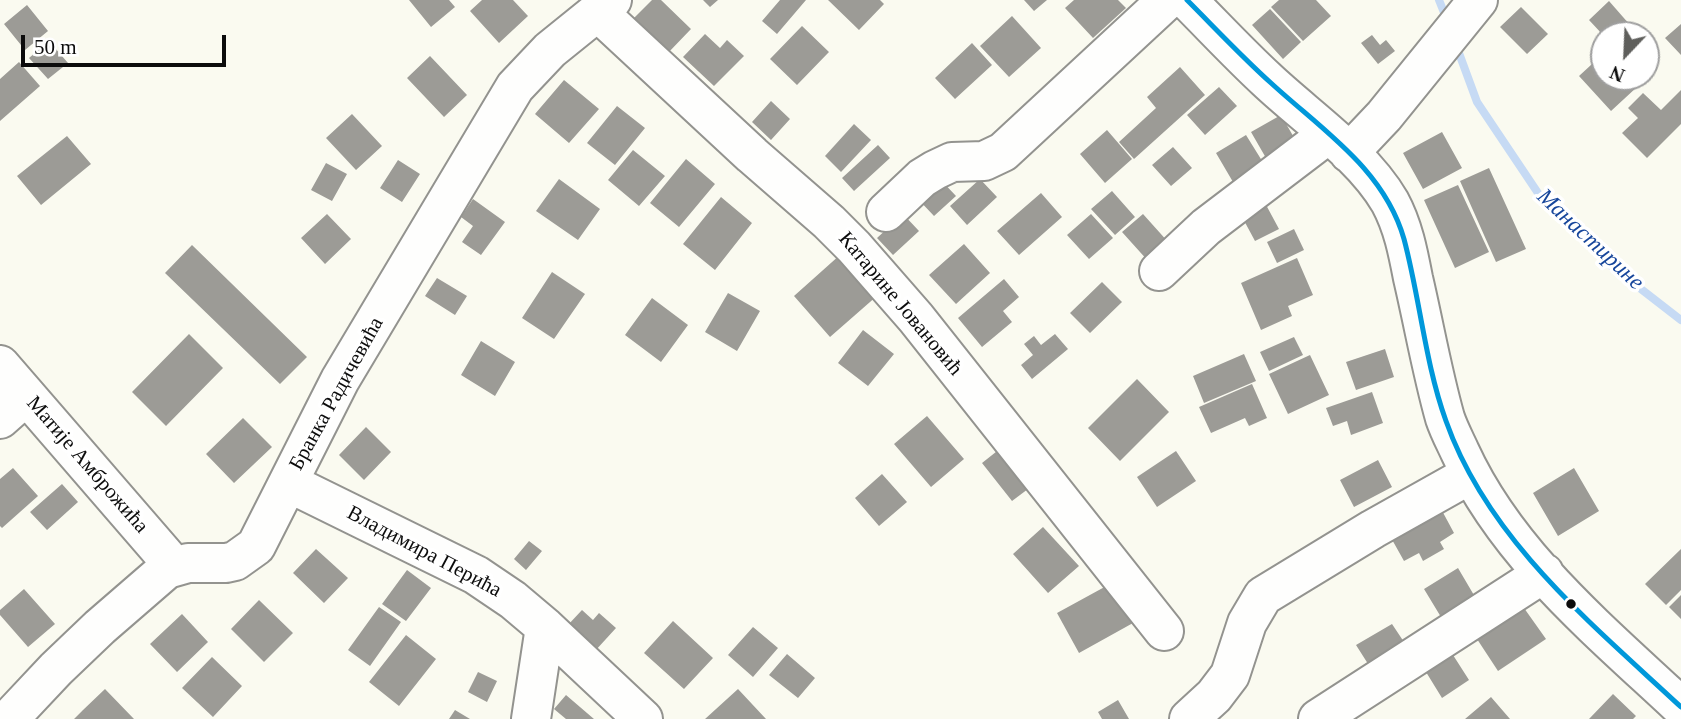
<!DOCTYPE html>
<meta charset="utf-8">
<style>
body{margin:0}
#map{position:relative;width:1681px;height:719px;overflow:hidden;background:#fafaf0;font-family:Georgia,serif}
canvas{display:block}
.north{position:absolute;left:1590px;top:21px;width:70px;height:70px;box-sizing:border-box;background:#fff;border:2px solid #9e9e9e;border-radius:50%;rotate:203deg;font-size:19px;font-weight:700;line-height:28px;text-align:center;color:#0c0c0c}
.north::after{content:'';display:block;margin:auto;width:24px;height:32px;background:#5f5f5c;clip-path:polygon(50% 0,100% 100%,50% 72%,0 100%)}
.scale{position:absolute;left:21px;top:35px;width:205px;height:32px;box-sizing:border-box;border:4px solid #0c0c0c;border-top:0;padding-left:9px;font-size:21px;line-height:24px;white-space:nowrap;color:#0c0c0c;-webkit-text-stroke:5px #fff;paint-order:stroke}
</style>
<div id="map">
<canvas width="1681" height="719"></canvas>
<div class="north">N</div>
<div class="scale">50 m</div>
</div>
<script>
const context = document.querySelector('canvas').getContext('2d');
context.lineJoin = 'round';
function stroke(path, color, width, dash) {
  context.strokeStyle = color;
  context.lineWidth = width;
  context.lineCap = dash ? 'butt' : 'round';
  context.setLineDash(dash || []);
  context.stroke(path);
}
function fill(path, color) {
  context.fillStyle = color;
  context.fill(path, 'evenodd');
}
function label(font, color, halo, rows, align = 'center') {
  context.font = font + ' Georgia,serif';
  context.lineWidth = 7;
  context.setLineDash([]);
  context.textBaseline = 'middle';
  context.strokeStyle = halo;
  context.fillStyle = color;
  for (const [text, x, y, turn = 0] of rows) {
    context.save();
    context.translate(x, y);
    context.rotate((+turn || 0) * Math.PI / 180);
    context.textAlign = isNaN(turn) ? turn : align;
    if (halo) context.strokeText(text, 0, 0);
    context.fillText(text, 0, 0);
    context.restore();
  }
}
stroke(new Path2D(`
 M 1439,0 L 1447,20
 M 1456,45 L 1477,102 L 1542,199 L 1610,265 L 1681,320`), '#c6daf4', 8);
fill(new Path2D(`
 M 409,0 L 449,0 L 455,7 L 431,27 Z
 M 482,0 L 513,0 L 528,16 L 499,43 L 470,11 Z
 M 652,0 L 661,0 L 691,29 L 667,54 L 632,20 Z
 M 703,0 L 718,0 L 710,7 Z
 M 780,0 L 806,0 L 777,34 L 762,21 Z
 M 828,0 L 880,0 L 884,4 L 859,30 Z
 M 1024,0 L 1047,0 L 1034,11 Z
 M 1074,0 L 1118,0 L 1126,8 L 1093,38 L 1065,8 Z
 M 1279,0 L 1316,0 L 1331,16 L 1303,41 L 1271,7 Z
 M 1609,1 L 1630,25 L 1618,35 L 1603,35 L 1589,20 Z
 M 27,5 L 48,31 L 25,50 L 4,24 Z
 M 1521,7 L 1548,34 L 1527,54 L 1500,27 Z
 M 1270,9 L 1301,42 L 1283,59 L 1252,25 Z
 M 1012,16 L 1041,48 L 1009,77 L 980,46 Z
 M 1681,24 L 1681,55 L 1665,38 Z
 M 802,26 L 829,52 L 797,85 L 770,59 Z
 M 705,34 L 720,48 L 727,40 L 744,56 L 714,86 L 683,57 Z
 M 1372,35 L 1380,45 L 1386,40 L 1395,51 L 1378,64 L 1361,43 Z
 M 49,41 L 68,63 L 48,79 L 29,58 Z
 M 972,43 L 992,65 L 955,99 L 935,78 Z
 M 1604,53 L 1604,77 L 1628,77 L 1637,87 L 1611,111 L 1579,76 Z
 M 430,56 L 467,95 L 444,117 L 407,78 Z
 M 19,62 L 40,86 L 0,121 L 0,79 Z
 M 1180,67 L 1205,95 L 1134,159 L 1119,142 L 1156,108 L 1147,97 Z
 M 564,80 L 599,109 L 569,143 L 535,114 Z
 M 1219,87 L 1237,106 L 1205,135 L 1187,115 Z
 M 1681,90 L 1681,124 L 1647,158 L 1622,133 L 1638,118 L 1628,108 L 1643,93 L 1661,110 Z
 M 771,101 L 790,119 L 771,140 L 752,122 Z
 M 617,106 L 645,128 L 615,165 L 587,143 Z
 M 352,114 L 382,146 L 356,170 L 326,138 Z
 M 1281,115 L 1296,141 L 1266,158 L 1251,132 Z
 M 854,124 L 871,140 L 841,172 L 825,156 Z
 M 1107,130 L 1132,159 L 1105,183 L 1080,154 Z
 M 1442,132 L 1462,168 L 1423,189 L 1403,153 Z
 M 1246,135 L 1264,164 L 1233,182 L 1216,153 Z
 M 67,136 L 91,164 L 41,205 L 17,176 Z
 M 878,145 L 890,158 L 854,191 L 842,178 Z
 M 1173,147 L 1192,168 L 1171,186 L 1152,165 Z
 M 633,150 L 665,176 L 639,206 L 608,180 Z
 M 686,159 L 715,184 L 679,227 L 650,203 Z
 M 398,160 L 420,174 L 402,202 L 380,188 Z
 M 326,163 L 347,174 L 332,201 L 311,190 Z
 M 1489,168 L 1526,249 L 1496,262 L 1460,181 Z
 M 939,178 L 956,196 L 934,216 L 917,198 Z
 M 559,179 L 600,209 L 578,240 L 536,211 Z
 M 980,179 L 997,197 L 967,225 L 950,206 Z
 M 1458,185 L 1489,252 L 1455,268 L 1424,200 Z
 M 1112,191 L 1135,217 L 1115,235 L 1091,209 Z
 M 1041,193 L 1062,217 L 1019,255 L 997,231 Z
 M 721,197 L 752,223 L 715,270 L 683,244 Z
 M 473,199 L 505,222 L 481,255 L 462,242 L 473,226 L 461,217 Z
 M 1265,203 L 1279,229 L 1255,241 L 1241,215 Z
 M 327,214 L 351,239 L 325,264 L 301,238 Z
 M 903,214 L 919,231 L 893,255 L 877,238 Z
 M 1091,214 L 1113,238 L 1089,259 L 1067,235 Z
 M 1143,214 L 1169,243 L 1149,262 L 1122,232 Z
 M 1294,229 L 1304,250 L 1277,263 L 1267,242 Z
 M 964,244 L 990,273 L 956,304 L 929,275 Z
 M 192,245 L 307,357 L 280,384 L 165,273 Z
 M 841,254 L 878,295 L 830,337 L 794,296 Z
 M 1297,258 L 1313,295 L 1288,306 L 1292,316 L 1261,330 L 1241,283 Z
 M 552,272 L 585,294 L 554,339 L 522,318 Z
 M 437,278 L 467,296 L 455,315 L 425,296 Z
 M 1004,279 L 1019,297 L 1003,311 L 1012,322 L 982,347 L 958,318 Z
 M 1102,282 L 1122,302 L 1090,333 L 1070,313 Z
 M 728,293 L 760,311 L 737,351 L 705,332 Z
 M 652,298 L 688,325 L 661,362 L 625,335 Z
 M 863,330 L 894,354 L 868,386 L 838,363 Z
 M 189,334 L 223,368 L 166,426 L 132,392 Z
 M 1055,334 L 1068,349 L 1032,379 L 1021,365 L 1033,355 L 1024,344 L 1034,336 L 1041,345 Z
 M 1294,337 L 1303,355 L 1269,371 L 1260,352 Z
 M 481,341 L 515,362 L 495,396 L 461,375 Z
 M 1385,349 L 1394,377 L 1356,390 L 1346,362 Z
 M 1244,354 L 1256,381 L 1204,403 L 1193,376 Z
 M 1310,355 L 1329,395 L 1288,414 L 1269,374 Z
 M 1137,379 L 1169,412 L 1120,461 L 1088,428 Z
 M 1252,384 L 1267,418 L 1249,426 L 1245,418 L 1211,433 L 1199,407 Z
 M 1372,392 L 1383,423 L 1351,435 L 1347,421 L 1333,426 L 1326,408 Z
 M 927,416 L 964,459 L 931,487 L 894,444 Z
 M 243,418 L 272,447 L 234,483 L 206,454 Z
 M 366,427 L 391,452 L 364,480 L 339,455 Z
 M 1006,444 L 1036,483 L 1012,501 L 982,463 Z
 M 1176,451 L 1196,481 L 1157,507 L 1137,477 Z
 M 1378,460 L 1392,487 L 1354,507 L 1340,480 Z
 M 13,468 L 38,496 L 2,528 L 0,526 L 0,479 Z
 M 1574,468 L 1599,511 L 1558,536 L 1533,493 Z
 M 882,474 L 907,502 L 879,526 L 855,498 Z
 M 62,484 L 78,502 L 47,530 L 30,512 Z
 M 1440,507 L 1454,533 L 1440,542 L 1444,549 L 1423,561 L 1419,553 L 1404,561 L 1390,536 Z
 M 1043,527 L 1079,566 L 1048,593 L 1013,554 Z
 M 529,541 L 542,551 L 526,570 L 514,559 Z
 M 316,549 L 348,578 L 324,603 L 293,573 Z
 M 1681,549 L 1681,590 L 1666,605 L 1645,584 Z
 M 1458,568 L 1478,602 L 1444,622 L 1424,589 Z
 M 407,570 L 431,588 L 406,621 L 382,604 Z
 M 1110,584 L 1133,623 L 1079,653 L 1057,613 Z
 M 24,589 L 55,624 L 28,647 L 0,615 L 0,610 Z
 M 1681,595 L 1681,619 L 1669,607 Z
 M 259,600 L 293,633 L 264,662 L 231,629 Z
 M 379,607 L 401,622 L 370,666 L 348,650 Z
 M 1524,608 L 1546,639 L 1498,671 L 1477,639 Z
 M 582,610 L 593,620 L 599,613 L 616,628 L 595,651 L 567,626 Z
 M 182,614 L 208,642 L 177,672 L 150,644 Z
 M 673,621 L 713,658 L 684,689 L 644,653 Z
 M 1392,624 L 1406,645 L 1370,667 L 1356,645 Z
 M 753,627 L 778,648 L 753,677 L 728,655 Z
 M 406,635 L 436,659 L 399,706 L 369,682 Z
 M 787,654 L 815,678 L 798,698 L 769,675 Z
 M 1453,655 L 1469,680 L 1442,698 L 1426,672 Z
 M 212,657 L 242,686 L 213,717 L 182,688 Z
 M 478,672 L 497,681 L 487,702 L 468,692 Z
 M 105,689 L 134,719 L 74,719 L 83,710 Z
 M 738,689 L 766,719 L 705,719 Z
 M 1613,694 L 1636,716 L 1633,719 L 1589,719 Z
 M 566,695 L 594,719 L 566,719 L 554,709 Z
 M 1491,697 L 1510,719 L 1465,719 Z
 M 1118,700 L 1129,719 L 1102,719 L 1098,712 Z
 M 455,710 L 470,719 L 449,719 Z`), '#9c9b96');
const minor = new Path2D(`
 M 1187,0 C 1213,26 1239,54 1266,79 C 1306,117 1362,154 1390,202 C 1403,226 1408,252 1413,278 C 1424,325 1432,372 1445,418 C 1449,430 1455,441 1460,452 C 1507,555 1600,631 1681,707
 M 598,12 L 752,155 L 829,222 L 854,247 L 916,318 L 1164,631
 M 1349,153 L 1384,116 L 1478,0
 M 886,212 L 922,178 L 935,170 L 952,162 L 984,161 L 1003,152 L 1167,0
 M 1159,271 L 1206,227 L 1327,135
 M 0,365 L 174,566
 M 0,419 L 26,396
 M 289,483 L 476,575 L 513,600 L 545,627 L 643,719
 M 9,719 L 56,669 L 100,627 L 167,569 L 188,563 L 226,563 L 235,561 L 256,546 L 340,380 L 515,87 L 550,50 L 612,0
 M 531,719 L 545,627
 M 1189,719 L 1214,696 L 1230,675 L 1247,623 L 1263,596 L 1373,529 L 1471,474
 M 1318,719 L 1544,573`);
stroke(minor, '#93938f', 42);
stroke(minor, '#fefefd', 38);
stroke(new Path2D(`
 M 1187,0 C 1215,28 1242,57 1271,83 C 1322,130 1384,169 1404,239 C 1420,299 1425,363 1446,421 C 1488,540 1592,624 1681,707`), '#0098da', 5);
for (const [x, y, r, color] of [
 [1571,604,6,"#0c0c0c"]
]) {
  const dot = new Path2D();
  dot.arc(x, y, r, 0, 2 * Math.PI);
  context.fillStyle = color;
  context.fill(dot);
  stroke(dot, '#fff', 2.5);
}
label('21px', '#0c0c0c', '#fff', [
 ["Катарине Јовановић",900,304,50],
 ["Бранка Радичевића",337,394,-61],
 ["Матије Амброжића",87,465,49],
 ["Владимира Перића",424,552,28]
]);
label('italic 23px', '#17469b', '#fff', [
 ["Манастирине",1590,240,43]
]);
</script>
